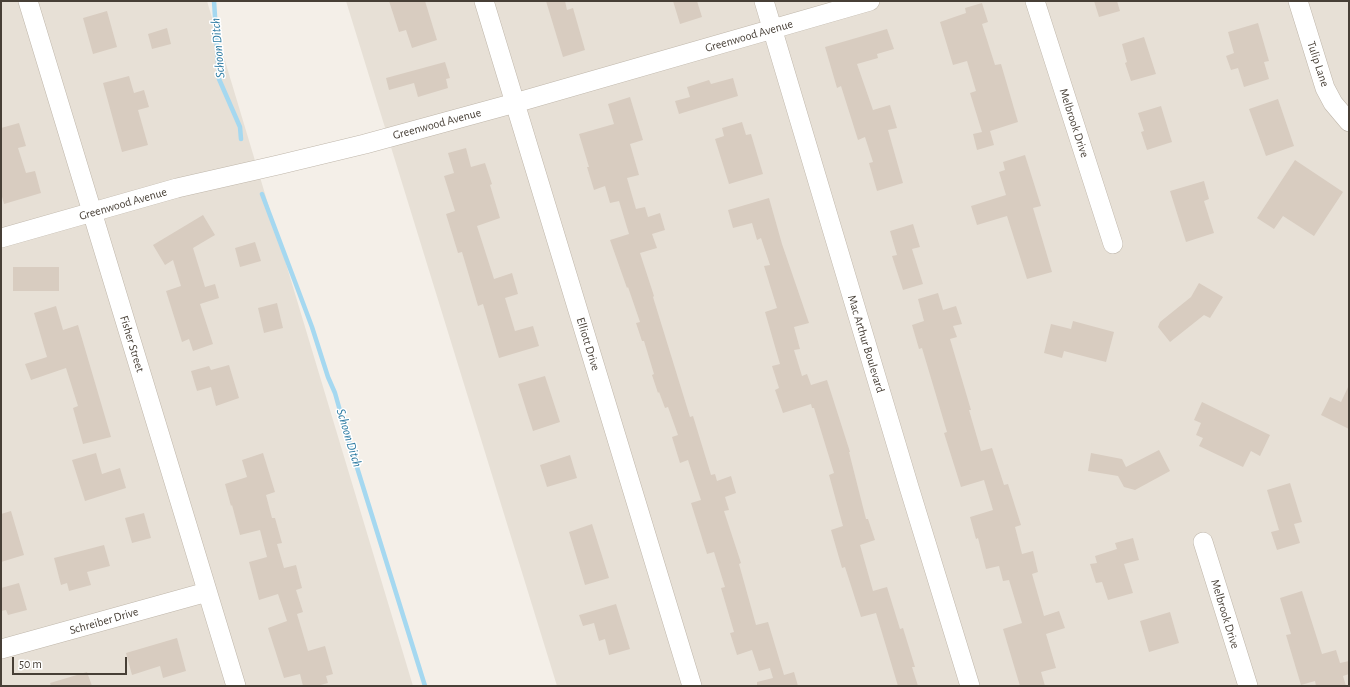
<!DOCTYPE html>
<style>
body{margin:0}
#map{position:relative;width:1350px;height:687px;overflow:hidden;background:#f4efe8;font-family:"Alegreya Sans",sans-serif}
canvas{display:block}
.frame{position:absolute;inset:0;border:2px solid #473f36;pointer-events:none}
.scale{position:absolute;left:12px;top:657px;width:115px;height:18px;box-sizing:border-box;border:2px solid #473f36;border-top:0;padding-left:5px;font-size:12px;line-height:14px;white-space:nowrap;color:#473f36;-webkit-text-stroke:3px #fff;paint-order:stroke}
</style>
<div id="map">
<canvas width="1350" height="687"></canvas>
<div class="frame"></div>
<div class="scale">50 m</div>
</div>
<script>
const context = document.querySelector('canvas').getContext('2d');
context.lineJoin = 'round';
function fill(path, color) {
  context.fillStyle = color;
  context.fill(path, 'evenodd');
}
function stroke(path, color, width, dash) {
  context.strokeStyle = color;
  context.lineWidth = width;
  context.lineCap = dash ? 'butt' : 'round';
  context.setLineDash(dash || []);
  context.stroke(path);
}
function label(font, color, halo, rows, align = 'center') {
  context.font = font + ' "Alegreya Sans",sans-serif';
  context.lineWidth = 3;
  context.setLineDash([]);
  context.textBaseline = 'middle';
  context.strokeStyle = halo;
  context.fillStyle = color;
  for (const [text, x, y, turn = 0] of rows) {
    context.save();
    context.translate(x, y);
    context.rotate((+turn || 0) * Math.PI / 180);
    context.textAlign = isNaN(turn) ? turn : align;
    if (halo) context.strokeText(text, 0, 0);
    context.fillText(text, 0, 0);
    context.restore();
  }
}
fill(new Path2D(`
 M 1,1 L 207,1 L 413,686 L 1,686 Z
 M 346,1 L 1349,1 L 1349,686 L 557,686 Z`), '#e7e0d6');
stroke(new Path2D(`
 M 214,1 L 219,79 L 240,127 L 241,139
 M 262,194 L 312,327 L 328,377 L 335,393 L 346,432 L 425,686`), '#a5d8f0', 4.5);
fill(new Path2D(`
 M 389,1 L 425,1 L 437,40 L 412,48 L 406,30 L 399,32 Z
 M 546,1 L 565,1 L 567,10 L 573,8 L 585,50 L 563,57 Z
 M 673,1 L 697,1 L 702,17 L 680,24 Z
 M 1094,1 L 1117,1 L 1120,11 L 1099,17 Z
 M 982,3 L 988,22 L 982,24 L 995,65 L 1001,64 L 1018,122 L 990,131 L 994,145 L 977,150 L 973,134 L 982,132 L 970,93 L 976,91 L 967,61 L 953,65 L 940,22 L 966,13 L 965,8 Z
 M 107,11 L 117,47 L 93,54 L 83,18 Z
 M 1258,23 L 1269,61 L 1264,62 L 1269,79 L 1244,87 L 1238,68 L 1231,70 L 1226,56 L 1234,53 L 1228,32 Z
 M 167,28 L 171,44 L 152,49 L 148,34 Z
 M 887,29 L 894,49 L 877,54 L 878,58 L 857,64 L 873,110 L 890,105 L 897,128 L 888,130 L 903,183 L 877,191 L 869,163 L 873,162 L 865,137 L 858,140 L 841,86 L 837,88 L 825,47 Z
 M 1144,37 L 1156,74 L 1131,81 L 1125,63 L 1127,62 L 1122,44 Z
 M 445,62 L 450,78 L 446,79 L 448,88 L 418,97 L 414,83 L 389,90 L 386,78 Z
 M 129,76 L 134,93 L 144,90 L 149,107 L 138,110 L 148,145 L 122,152 L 103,83 Z
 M 733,78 L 738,96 L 679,114 L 675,101 L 690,97 L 687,87 L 709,80 L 711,84 Z
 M 630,97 L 643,140 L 630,144 L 639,175 L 627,178 L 636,209 L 645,207 L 648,217 L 660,213 L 665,230 L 652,234 L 657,248 L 640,253 L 654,296 L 653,297 L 690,417 L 693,416 L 711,475 L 715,474 L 717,481 L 731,476 L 736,493 L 725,497 L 729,510 L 724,511 L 741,563 L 739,564 L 756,625 L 768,622 L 784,675 L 794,672 L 798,686 L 757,686 L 757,682 L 773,678 L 770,668 L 759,671 L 752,650 L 737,655 L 730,633 L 734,632 L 721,588 L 725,587 L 714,552 L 707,554 L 691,503 L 701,500 L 688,460 L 680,463 L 672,437 L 678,435 L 668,407 L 665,408 L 659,392 L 658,393 L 652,375 L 654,374 L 644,341 L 642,341 L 636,323 L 640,322 L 628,287 L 627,288 L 610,240 L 629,234 L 619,201 L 610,203 L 605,186 L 594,190 L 587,167 L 589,167 L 579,134 L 614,124 L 608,104 Z
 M 1278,99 L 1294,146 L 1266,156 L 1249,109 Z
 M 1161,106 L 1172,142 L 1147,150 L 1141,132 L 1144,131 L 1138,113 Z
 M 742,122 L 746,135 L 751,134 L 763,174 L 729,184 L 715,139 L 724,136 L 722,128 Z
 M 19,123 L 26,146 L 18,148 L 26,173 L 35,171 L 41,193 L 4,204 L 1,193 L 1,128 Z
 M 466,148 L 471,167 L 485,163 L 492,184 L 490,185 L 500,218 L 477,226 L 494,279 L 512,273 L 518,294 L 505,298 L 515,331 L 533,326 L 539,346 L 499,358 L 483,304 L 478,306 L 462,252 L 458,253 L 446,214 L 455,211 L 444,176 L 454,173 L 448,153 Z
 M 1025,155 L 1041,206 L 1033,208 L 1052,272 L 1027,279 L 1007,216 L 977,225 L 971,206 L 1006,195 L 999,172 L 1005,170 L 1003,162 Z
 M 1295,160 L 1343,192 L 1314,236 L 1283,216 L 1274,229 L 1257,218 Z
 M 1204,181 L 1209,199 L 1204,201 L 1214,233 L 1186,242 L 1170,191 Z
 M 769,198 L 782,244 L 809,323 L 794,327 L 800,349 L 794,350 L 802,376 L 807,374 L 811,385 L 827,380 L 850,452 L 849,452 L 866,519 L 868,519 L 875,540 L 860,545 L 873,591 L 887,587 L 900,629 L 903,628 L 915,667 L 912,667 L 918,686 L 898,686 L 876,613 L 861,617 L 845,567 L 842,568 L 831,530 L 843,526 L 829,475 L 834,473 L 814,408 L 812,408 L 811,404 L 783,413 L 775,390 L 779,388 L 772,366 L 780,364 L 765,312 L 777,308 L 764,266 L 770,265 L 761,238 L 757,240 L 752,223 L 733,228 L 728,210 Z
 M 203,215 L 215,235 L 193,248 L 205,287 L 215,284 L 219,298 L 200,304 L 213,344 L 193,351 L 189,339 L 182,342 L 166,291 L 181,286 L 173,260 L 165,265 L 153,245 Z
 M 913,224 L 920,247 L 912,249 L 923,284 L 903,290 L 892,256 L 897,255 L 890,231 Z
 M 255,242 L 261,261 L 240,267 L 235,248 Z
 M 13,267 L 59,267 L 59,291 L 13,291 Z
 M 1199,283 L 1223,297 L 1210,318 L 1204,315 L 1170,342 L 1158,327 L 1160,322 L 1191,297 Z
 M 938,293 L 943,310 L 956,306 L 962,324 L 953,326 L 957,337 L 950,339 L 971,410 L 969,410 L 981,451 L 992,448 L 1004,485 L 1008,484 L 1021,525 L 1015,527 L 1022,554 L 1033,551 L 1038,572 L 1032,574 L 1044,616 L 1059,611 L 1065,628 L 1046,634 L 1056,668 L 1041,672 L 1045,686 L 1020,686 L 1003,629 L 1022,623 L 1009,580 L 1003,581 L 999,566 L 986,569 L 978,538 L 976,539 L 970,517 L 993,510 L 984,480 L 961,487 L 944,433 L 947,432 L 922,348 L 919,349 L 912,325 L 924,321 L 918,299 Z
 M 277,303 L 283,328 L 264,333 L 258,308 Z
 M 56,306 L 63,330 L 78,325 L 111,437 L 83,444 L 73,408 L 78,406 L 66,368 L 31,380 L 25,364 L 47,357 L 34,313 Z
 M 1073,321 L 1114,332 L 1106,362 L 1064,351 L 1062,358 L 1044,353 L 1051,324 L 1071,329 Z
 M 229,365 L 239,398 L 216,406 L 211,387 L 197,391 L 191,371 L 209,366 L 211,370 Z
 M 545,376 L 560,422 L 533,431 L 518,384 Z
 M 1349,385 L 1349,429 L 1321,415 L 1330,397 L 1341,402 Z
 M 1202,402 L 1270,435 L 1260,456 L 1251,451 L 1243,467 L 1199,446 L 1203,438 L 1196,435 L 1201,423 L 1194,420 Z
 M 1159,450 L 1170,471 L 1135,490 L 1124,487 L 1118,476 L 1088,471 L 1091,453 L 1122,459 L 1126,467 Z
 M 96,453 L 102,474 L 120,468 L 126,488 L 85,501 L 72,460 Z
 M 263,453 L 275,492 L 266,495 L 272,518 L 275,518 L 282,543 L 277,544 L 284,568 L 296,565 L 302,588 L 296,590 L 303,612 L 297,614 L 308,651 L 325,646 L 333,674 L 326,676 L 328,683 L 317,686 L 303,686 L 300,674 L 284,678 L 268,628 L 287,621 L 278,594 L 259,600 L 249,562 L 267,557 L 260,530 L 240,535 L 232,505 L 231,506 L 225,484 L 247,477 L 242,460 Z
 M 570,455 L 577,478 L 547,487 L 540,465 Z
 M 1290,483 L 1302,522 L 1294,524 L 1300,543 L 1277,550 L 1271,532 L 1279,530 L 1267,490 Z
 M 11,511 L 24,555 L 1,562 L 1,514 Z
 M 144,513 L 151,538 L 132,543 L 125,518 Z
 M 592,524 L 609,578 L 585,585 L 569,532 Z
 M 1133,538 L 1139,560 L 1124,564 L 1133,593 L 1108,600 L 1102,582 L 1096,583 L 1090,564 L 1097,563 L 1095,556 L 1117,549 L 1115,543 Z
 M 104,545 L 110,566 L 87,572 L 91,585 L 69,591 L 67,583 L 61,585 L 54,558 Z
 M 19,583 L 27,610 L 8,615 L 6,610 L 1,611 L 1,588 Z
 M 1302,591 L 1322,654 L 1336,650 L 1340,663 L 1349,661 L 1349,674 L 1343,676 L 1346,686 L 1316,686 L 1315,681 L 1301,685 L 1286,635 L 1291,634 L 1280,598 Z
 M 616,604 L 630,649 L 609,655 L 605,639 L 599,641 L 594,623 L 583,626 L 579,615 Z
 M 1170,612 L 1179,643 L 1149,652 L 1140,621 Z
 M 177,638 L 186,671 L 163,678 L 160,666 L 132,675 L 126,653 Z
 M 87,672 L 92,686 L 51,686 L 50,683 Z`), '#d8ccc0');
const minor = new Path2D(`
 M 28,1 L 236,686
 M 484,1 L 692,686
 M 764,1 L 909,487 L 970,686
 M 1035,1 L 1113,244
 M 1298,1 L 1325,88 L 1333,103 L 1349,122
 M 1,238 L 177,188 L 278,165 L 365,144 L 515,103 L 870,1
 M 1203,542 L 1248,686
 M 1,649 L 207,592`);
stroke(minor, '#bfb6aa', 20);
stroke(minor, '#fff', 19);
label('12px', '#473f36', '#fff', [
 ["Greenwood Avenue",749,36,-16],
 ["Tulip Lane",1318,64,72],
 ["Melbrook Drive",1074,123,72],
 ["Greenwood Avenue",437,124,-15],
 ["Greenwood Avenue",123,204,-16],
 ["Fisher Street",132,344,73],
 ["Elliott Drive",588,344,73],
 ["Mac Arthur Boulevard",866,344,73],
 ["Melbrook Drive",1225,614,73],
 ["Schreiber Drive",104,621,-16]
]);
label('italic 13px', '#2d7ba2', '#fff', [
 ["Schoon Ditch",218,48,-95],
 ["Schoon Ditch",349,438,73]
]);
</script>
